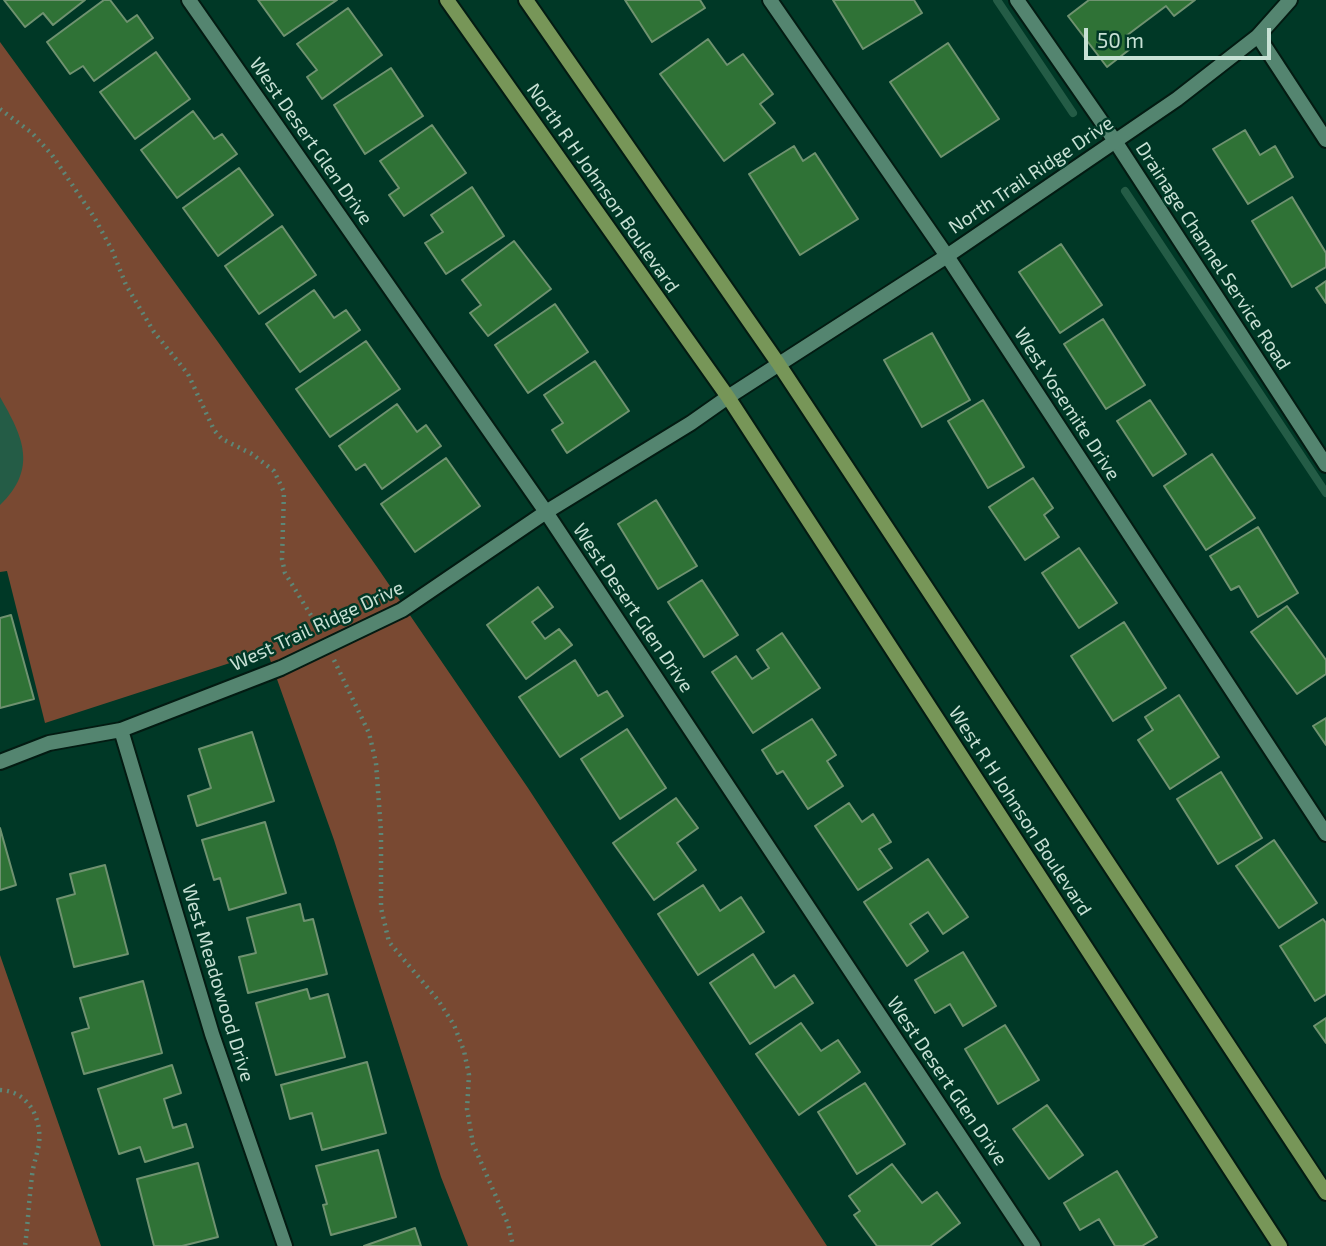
<!DOCTYPE html>
<style>
body{margin:0}
#map{position:relative;width:1326px;height:1246px;overflow:hidden;background:#003826;font-family:"Exo 2",sans-serif}
canvas{display:block}
.scale{position:absolute;left:1084px;top:28px;width:187px;height:32px;box-sizing:border-box;border:4px solid #c8e1d5;border-top:0;padding-left:9px;font-size:21px;line-height:24px;white-space:nowrap;color:#c8e1d5;-webkit-text-stroke:5px #003826;paint-order:stroke}
</style>
<div id="map">
<canvas width="1326" height="1246"></canvas>
<div class="scale">50 m</div>
</div>
<script>
const context = document.querySelector('canvas').getContext('2d');
context.lineJoin = 'round';
function fill(path, color) {
  context.fillStyle = color;
  context.fill(path, 'evenodd');
}
function stroke(path, color, width, dash) {
  context.strokeStyle = color;
  context.lineWidth = width;
  context.lineCap = dash ? 'butt' : 'round';
  context.setLineDash(dash || []);
  context.stroke(path);
}
function label(font, color, halo, rows, align = 'center') {
  context.font = font + ' "Exo 2",sans-serif';
  context.lineWidth = 5;
  context.setLineDash([]);
  context.textBaseline = 'middle';
  context.strokeStyle = halo;
  context.fillStyle = color;
  for (const [text, x, y, turn = 0] of rows) {
    context.save();
    context.translate(x, y);
    context.rotate((+turn || 0) * Math.PI / 180);
    context.textAlign = isNaN(turn) ? turn : align;
    if (halo) context.strokeText(text, 0, 0);
    context.fillText(text, 0, 0);
    context.restore();
  }
}
fill(new Path2D(`
 M 0,42 L 218,342 L 377,567 L 528,788 L 827,1246 L 468,1246 L 441,1177 L 334,840 L 267,651 L 45,723 L 7,571 L 0,572 Z
 M 0,955 L 101,1246 L 0,1246 Z`), '#794932');
fill(new Path2D(`
 M 0,397 C 23,437 38,468 0,505 Z`), '#245c46');
stroke(new Path2D(`
 M 997,0 L 1073,113
 M 1125,191 L 1326,493`), '#245c46', 8);
const building = new Path2D(`
 M 4,0 L 85,0 L 53,25 L 43,13 L 25,27 Z
 M 104,0 L 110,0 L 127,22 L 137,15 L 153,38 L 94,81 L 83,66 L 70,74 L 47,42 Z
 M 258,0 L 337,0 L 284,36 Z
 M 625,0 L 700,0 L 705,8 L 652,42 Z
 M 833,0 L 914,0 L 922,13 L 863,49 Z
 M 1089,0 L 1195,0 L 1174,16 L 1166,6 L 1126,36 L 1134,46 L 1107,67 L 1068,16 Z
 M 348,8 L 382,55 L 322,99 L 307,77 L 317,70 L 297,44 Z
 M 708,39 L 727,65 L 743,54 L 773,94 L 760,104 L 775,123 L 724,161 L 660,74 Z
 M 948,43 L 999,119 L 941,157 L 890,82 Z
 M 156,52 L 190,99 L 135,139 L 100,92 Z
 M 391,68 L 423,116 L 365,154 L 334,105 Z
 M 193,111 L 214,139 L 222,134 L 237,154 L 177,198 L 141,150 Z
 M 432,125 L 466,173 L 404,216 L 389,195 L 399,188 L 380,161 Z
 M 1245,130 L 1260,155 L 1275,146 L 1293,177 L 1248,204 L 1213,149 Z
 M 794,146 L 803,161 L 815,153 L 858,219 L 800,255 L 749,174 Z
 M 239,168 L 273,215 L 218,256 L 183,208 Z
 M 472,187 L 504,236 L 446,274 L 425,243 L 443,232 L 431,215 Z
 M 1292,197 L 1326,253 L 1326,267 L 1292,287 L 1252,221 Z
 M 282,226 L 316,275 L 259,314 L 225,266 Z
 M 514,241 L 551,289 L 488,336 L 470,313 L 481,305 L 462,280 Z
 M 1061,244 L 1102,305 L 1060,333 L 1019,272 Z
 M 1326,281 L 1326,303 L 1316,288 Z
 M 314,290 L 334,318 L 346,310 L 360,330 L 300,372 L 266,324 Z
 M 555,304 L 588,352 L 528,393 L 495,345 Z
 M 1103,319 L 1145,385 L 1106,409 L 1064,344 Z
 M 932,333 L 970,400 L 922,427 L 884,360 Z
 M 366,341 L 400,389 L 330,437 L 296,389 Z
 M 595,361 L 629,411 L 567,453 L 552,430 L 563,423 L 544,395 Z
 M 983,400 L 1024,467 L 988,488 L 948,421 Z
 M 1150,400 L 1186,454 L 1153,476 L 1117,421 Z
 M 397,404 L 417,432 L 426,425 L 441,446 L 382,489 L 365,464 L 356,470 L 339,446 Z
 M 1212,454 L 1255,518 L 1206,550 L 1164,486 Z
 M 446,458 L 480,506 L 415,552 L 381,504 Z
 M 1033,478 L 1053,508 L 1044,515 L 1059,537 L 1025,560 L 989,507 Z
 M 656,500 L 697,566 L 658,589 L 618,524 Z
 M 1258,527 L 1298,593 L 1258,617 L 1239,586 L 1231,590 L 1210,556 Z
 M 1079,548 L 1117,603 L 1079,628 L 1042,573 Z
 M 702,580 L 738,635 L 704,657 L 668,602 Z
 M 538,587 L 553,607 L 532,622 L 545,639 L 559,629 L 572,645 L 526,679 L 487,625 Z
 M 1287,606 L 1326,660 L 1326,674 L 1297,694 L 1251,632 Z
 M 11,615 L 34,699 L 0,708 L 0,618 Z
 M 1124,622 L 1166,688 L 1113,721 L 1071,656 Z
 M 782,633 L 820,688 L 753,733 L 712,672 L 736,656 L 752,679 L 769,668 L 757,650 Z
 M 575,660 L 598,696 L 607,691 L 623,716 L 560,757 L 519,697 Z
 M 1179,695 L 1219,757 L 1170,789 L 1138,740 L 1153,730 L 1145,717 Z
 M 1326,718 L 1326,745 L 1313,726 Z
 M 812,719 L 836,755 L 827,761 L 843,786 L 808,809 L 783,771 L 777,774 L 762,750 Z
 M 627,729 L 666,788 L 620,819 L 581,759 Z
 M 252,732 L 274,801 L 197,826 L 188,796 L 211,788 L 199,749 Z
 M 1221,772 L 1262,838 L 1218,864 L 1177,799 Z
 M 676,798 L 698,828 L 677,843 L 696,870 L 654,900 L 613,843 Z
 M 849,803 L 862,822 L 873,814 L 891,842 L 879,849 L 892,868 L 858,890 L 815,826 Z
 M 265,822 L 286,893 L 229,910 L 220,878 L 214,880 L 202,840 Z
 M 0,828 L 16,885 L 0,890 Z
 M 1274,840 L 1317,903 L 1279,928 L 1236,866 Z
 M 928,859 L 968,917 L 943,934 L 928,912 L 910,924 L 928,951 L 907,966 L 864,902 Z
 M 105,865 L 128,954 L 74,967 L 57,899 L 75,894 L 70,874 Z
 M 703,885 L 720,911 L 741,897 L 764,932 L 698,975 L 658,914 Z
 M 300,904 L 304,921 L 313,919 L 327,974 L 248,993 L 239,957 L 256,953 L 247,918 Z
 M 1323,919 L 1326,923 L 1326,994 L 1315,1001 L 1280,946 Z
 M 963,952 L 996,1006 L 963,1026 L 950,1004 L 935,1013 L 915,980 Z
 M 753,954 L 775,988 L 794,975 L 813,1003 L 750,1044 L 710,983 Z
 M 143,981 L 162,1053 L 84,1074 L 72,1033 L 89,1028 L 80,998 Z
 M 307,989 L 310,999 L 328,994 L 345,1057 L 276,1075 L 256,1003 Z
 M 1326,1018 L 1326,1043 L 1314,1026 Z
 M 801,1023 L 821,1051 L 838,1040 L 860,1072 L 799,1115 L 756,1054 Z
 M 1005,1025 L 1039,1080 L 998,1104 L 965,1049 Z
 M 367,1062 L 386,1133 L 322,1150 L 312,1113 L 290,1119 L 281,1085 Z
 M 172,1065 L 181,1093 L 164,1099 L 173,1128 L 186,1124 L 193,1147 L 145,1162 L 140,1147 L 119,1154 L 98,1089 Z
 M 865,1083 L 905,1144 L 857,1174 L 818,1112 Z
 M 1047,1105 L 1083,1155 L 1049,1179 L 1013,1129 Z
 M 378,1150 L 396,1217 L 331,1235 L 323,1205 L 327,1204 L 316,1166 Z
 M 198,1163 L 218,1237 L 182,1246 L 154,1246 L 137,1179 Z
 M 892,1164 L 922,1203 L 937,1192 L 960,1223 L 930,1246 L 877,1246 L 854,1215 L 860,1211 L 849,1196 Z
 M 1117,1171 L 1157,1237 L 1142,1246 L 1115,1246 L 1099,1219 L 1080,1230 L 1064,1203 Z
 M 415,1228 L 421,1246 L 364,1246 Z`);
fill(building, '#2f7236');
stroke(building, '#6f9270', 2);
const minor = new Path2D(`
 M 189,0 L 546,512 L 1033,1246
 M 770,0 L 947,256 L 1326,834
 M 1017,0 L 1115,141 L 1326,465
 M 1258,36 L 1326,140
 M 121,730 L 212,1034 L 285,1246
 M 0,762 L 49,743 L 121,730 L 281,668 L 402,610 L 546,512 L 691,423 L 728,397`);
const tertiary = new Path2D(`
 M 728,397 L 947,256 L 1177,99 L 1258,36 L 1290,0`);
const secondary = new Path2D(`
 M 447,0 L 728,397 L 1280,1246
 M 526,0 L 778,363 L 1326,1193`);
stroke(minor, '#031b12', 18);
stroke(tertiary, '#031b12', 18);
stroke(secondary, '#031b12', 18);
stroke(new Path2D(`
 M 0,109 L 32,133 L 52,155 L 94,217 L 112,250 L 126,285 L 154,332 L 188,374 L 214,430 L 222,439 L 252,454 L 274,471 L 284,492 L 282,559 L 285,573 L 320,630
 M 334,660 L 369,733 L 376,763 L 381,832 L 381,908 L 389,942 L 438,1000 L 454,1025 L 464,1051 L 469,1075 L 467,1109 L 473,1144 L 508,1224 L 513,1246
 M 0,1090 C 28,1091 42,1118 39,1144 C 37,1155 33,1165 32,1176 C 29,1199 28,1223 25,1246`), '#5d8777', 4.5, [2, 5]);
stroke(minor, '#548570', 14);
stroke(tertiary, '#548570', 14);
stroke(secondary, '#779658', 14);
label('19px', '#c8e1d5', '#003826', [
 ["West Desert Glen Drive",311,141,55],
 ["North Trail Ridge Drive",1031,175,-34],
 ["North R H Johnson Boulevard",603,188,55],
 ["Drainage Channel Service Road",1213,256,57],
 ["West Yosemite Drive",1067,404,57],
 ["West Desert Glen Drive",633,608,56],
 ["West Trail Ridge Drive",317,626,-25],
 ["West R H Johnson Boulevard",1020,811,57],
 ["West Meadowood Drive",218,983,73],
 ["West Desert Glen Drive",947,1081,56]
]);
</script>
